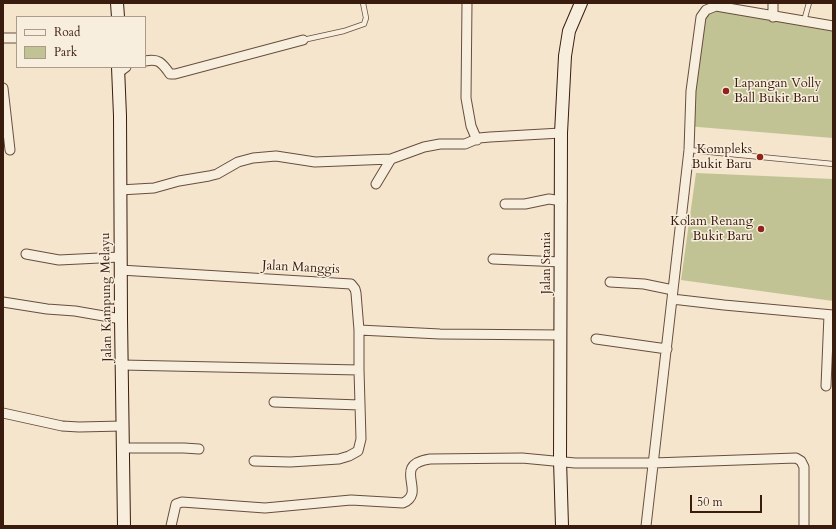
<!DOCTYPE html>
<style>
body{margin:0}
#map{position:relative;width:836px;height:529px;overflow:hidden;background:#f4e5cc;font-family:Cardo,serif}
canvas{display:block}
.frame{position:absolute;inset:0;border:4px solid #391c0e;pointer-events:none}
.legend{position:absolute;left:16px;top:16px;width:130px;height:52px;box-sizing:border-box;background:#f8eede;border:1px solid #ac9a8b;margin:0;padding:5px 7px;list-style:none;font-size:12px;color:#391c0e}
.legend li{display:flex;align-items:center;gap:8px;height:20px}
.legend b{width:20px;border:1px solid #ac9a8b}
.scale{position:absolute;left:690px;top:495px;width:72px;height:18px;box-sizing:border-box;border:2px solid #391c0e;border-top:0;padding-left:5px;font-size:12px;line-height:14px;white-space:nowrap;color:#391c0e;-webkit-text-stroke:3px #f8eede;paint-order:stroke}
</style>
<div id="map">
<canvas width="836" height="529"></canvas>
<div class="frame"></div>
<ul class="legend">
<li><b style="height:5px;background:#f8eede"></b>Road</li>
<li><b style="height:11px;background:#c1c394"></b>Park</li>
</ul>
<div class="scale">50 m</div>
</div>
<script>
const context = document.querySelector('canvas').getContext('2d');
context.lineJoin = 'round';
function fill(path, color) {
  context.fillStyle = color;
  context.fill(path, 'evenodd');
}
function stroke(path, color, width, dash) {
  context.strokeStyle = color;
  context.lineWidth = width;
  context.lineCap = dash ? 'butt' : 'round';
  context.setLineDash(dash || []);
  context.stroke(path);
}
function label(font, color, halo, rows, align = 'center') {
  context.font = font + ' Cardo,serif';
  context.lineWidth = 3;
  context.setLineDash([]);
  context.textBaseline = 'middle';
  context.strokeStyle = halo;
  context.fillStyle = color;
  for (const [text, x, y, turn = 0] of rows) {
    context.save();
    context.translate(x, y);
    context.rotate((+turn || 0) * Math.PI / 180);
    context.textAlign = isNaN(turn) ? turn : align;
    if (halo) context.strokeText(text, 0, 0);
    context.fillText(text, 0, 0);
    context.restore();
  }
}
fill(new Path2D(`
 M 702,9 L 833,28 L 833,138 L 686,126 Z
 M 696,173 L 833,179 L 833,301 L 681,280 Z`), '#c1c394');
const lane = new Path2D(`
 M 804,21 L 809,3
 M 303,40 L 344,31 L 364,24 L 366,18 L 363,3
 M 689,150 L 833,164`);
const street = new Path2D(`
 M 467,3 L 466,98 L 471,126 L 477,140
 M 773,3 L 773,17
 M 3,38 L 17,38
 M 145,61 C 159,58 162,63 170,74 L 175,74 L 303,40
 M 118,73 L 126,67
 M 3,88 L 10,150
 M 376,184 L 391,159 L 424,147 L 440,144 L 465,144 L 479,138 L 490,137 L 561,133
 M 120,190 L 154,188 L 179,181 L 209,176 L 217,174 L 238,162 L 253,158 L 276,156 L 315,162 L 391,159
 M 505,204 L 525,204 L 549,199 L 562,201
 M 26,254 L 59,260 L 120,257
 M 493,259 L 561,262
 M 120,270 L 351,284 L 355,289 L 356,293 L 359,330 L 440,334 L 561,335
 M 610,282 L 644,284 L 673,290
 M 672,299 L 724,305 L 833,315
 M 3,302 L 47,309 L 75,311 L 121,319
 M 596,339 L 667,349
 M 122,365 L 359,370 L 359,330
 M 826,386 L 829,315
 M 274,402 L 360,405
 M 3,413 L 62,426 L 79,427 L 123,426
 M 123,448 L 184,448 L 199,449
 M 254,461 L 290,462 L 339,459 L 349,456 L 358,451 L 361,439 L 359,370
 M 171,526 L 176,504 L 182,502 L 265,508 L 351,500 L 403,503 C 428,492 390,465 430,459 L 522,458 L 575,463 L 653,463 L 796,458 L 801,461 L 804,467 L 804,526
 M 646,526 L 689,150 L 691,91 L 701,17 L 706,10 L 716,6 L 833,26`);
const secondary = new Path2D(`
 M 117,3 L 118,17
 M 118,67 L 120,116 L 121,319 L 124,526
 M 562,526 L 560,460 L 561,133 L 565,56 L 569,31 L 581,3`);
stroke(lane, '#684e3e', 6);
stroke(street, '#684e3e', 11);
stroke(secondary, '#391c0e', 14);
stroke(lane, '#f8eede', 4.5);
stroke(street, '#f8eede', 9);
stroke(secondary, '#f8eede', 12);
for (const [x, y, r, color] of [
 [726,91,4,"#8f2418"],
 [760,157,4,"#8f2418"],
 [761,229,4,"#8f2418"]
]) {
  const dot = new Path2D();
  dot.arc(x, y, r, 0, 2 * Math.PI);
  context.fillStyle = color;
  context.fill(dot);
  stroke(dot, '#f8eede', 1.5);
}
label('13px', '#391c0e', '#f8eede', [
 ["Lapangan Volly",734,84,"left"],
 ["Ball Bukit Baru",734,99,"left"],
 ["Kompleks",752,150],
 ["Bukit Baru",752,165],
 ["Kolam Renang",753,222],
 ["Bukit Baru",753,237]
], 'right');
label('13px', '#391c0e', '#f8eede', [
 ["Jalan Stania",547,263,-90],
 ["Jalan Manggis",301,268,3],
 ["Jalan Kampung Melayu",107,297,-91]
]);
</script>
